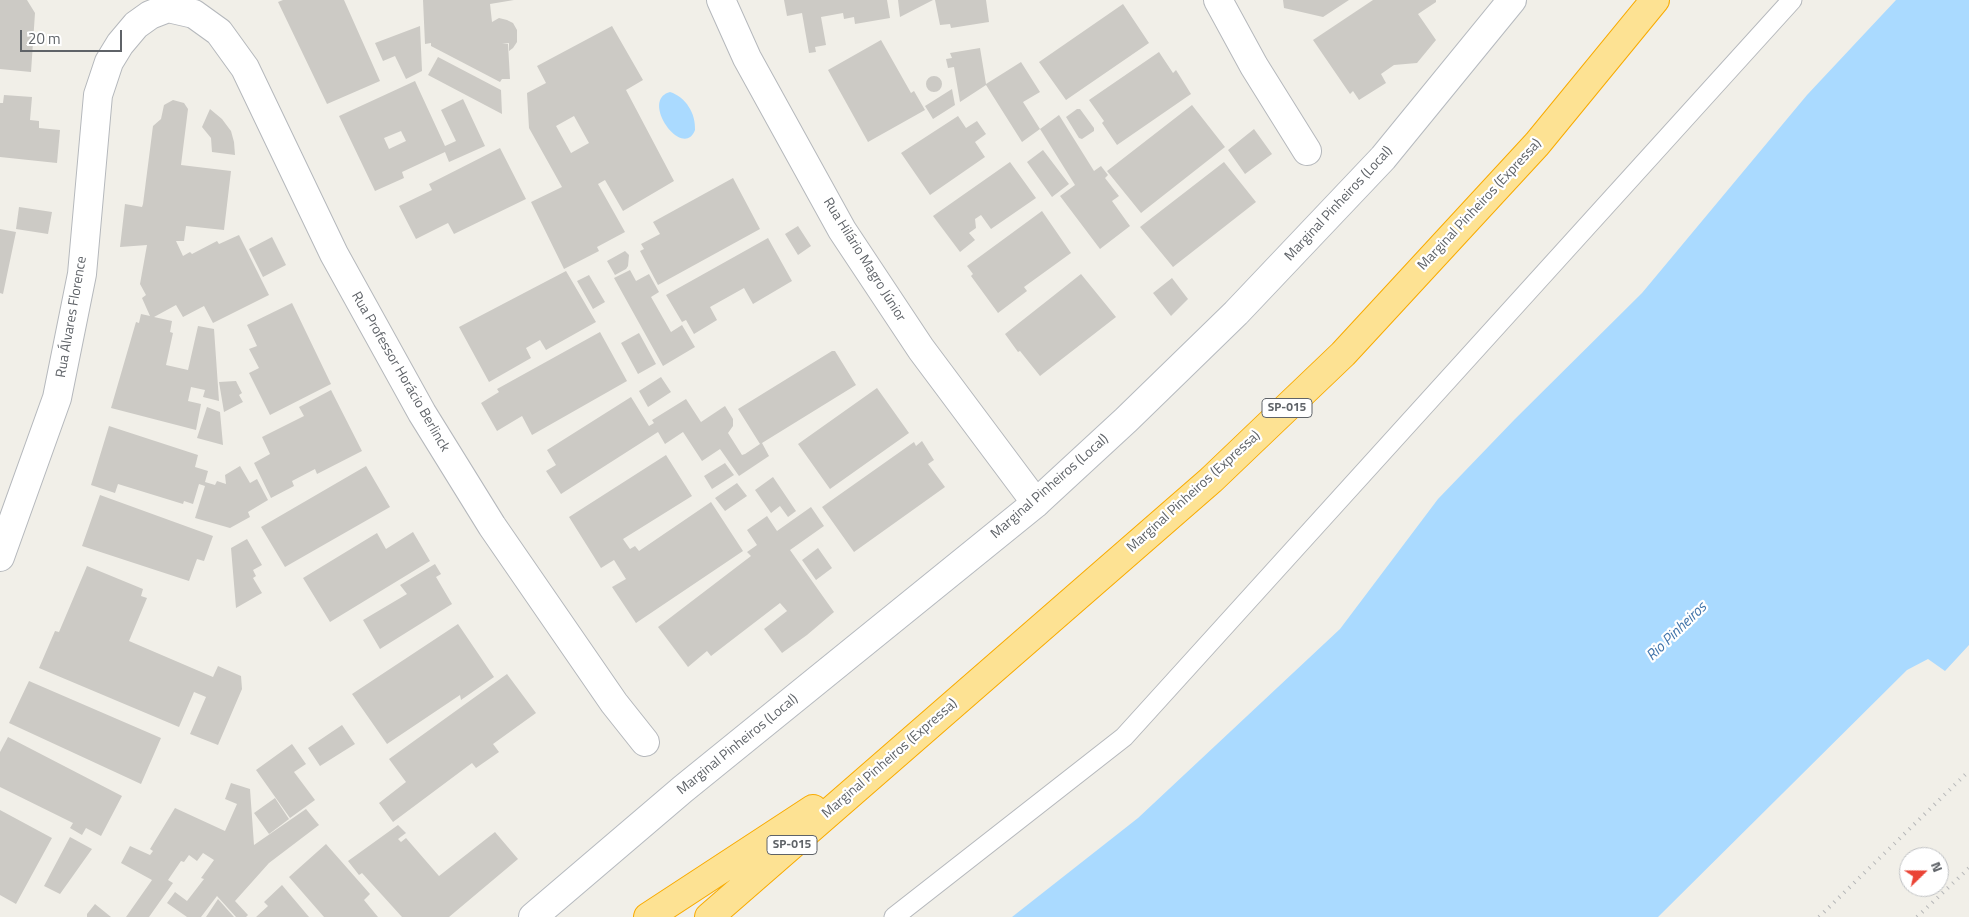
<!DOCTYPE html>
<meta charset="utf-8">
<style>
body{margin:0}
#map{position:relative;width:1969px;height:917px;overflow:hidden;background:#f1efe8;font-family:"Titillium Web",sans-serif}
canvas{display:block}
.north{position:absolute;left:1899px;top:847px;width:50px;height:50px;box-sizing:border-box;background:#fff;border:1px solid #bfc1c3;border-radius:50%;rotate:68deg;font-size:14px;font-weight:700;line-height:20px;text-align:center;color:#5f6368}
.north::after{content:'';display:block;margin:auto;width:18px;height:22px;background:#ea4335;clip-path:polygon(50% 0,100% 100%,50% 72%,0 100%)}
.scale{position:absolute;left:20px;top:30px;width:102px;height:22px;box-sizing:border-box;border:2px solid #5f6368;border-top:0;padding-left:6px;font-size:15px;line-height:18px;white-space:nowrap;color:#5f6368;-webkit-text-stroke:4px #fff;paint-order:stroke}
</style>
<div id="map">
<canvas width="1969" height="917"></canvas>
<div class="north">N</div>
<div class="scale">20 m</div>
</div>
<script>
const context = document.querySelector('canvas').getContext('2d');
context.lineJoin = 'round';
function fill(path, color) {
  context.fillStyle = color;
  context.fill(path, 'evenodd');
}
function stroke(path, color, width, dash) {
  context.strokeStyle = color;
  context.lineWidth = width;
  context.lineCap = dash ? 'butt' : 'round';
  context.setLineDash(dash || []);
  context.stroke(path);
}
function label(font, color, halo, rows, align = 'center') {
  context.font = font + ' "Titillium Web",sans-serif';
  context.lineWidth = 4.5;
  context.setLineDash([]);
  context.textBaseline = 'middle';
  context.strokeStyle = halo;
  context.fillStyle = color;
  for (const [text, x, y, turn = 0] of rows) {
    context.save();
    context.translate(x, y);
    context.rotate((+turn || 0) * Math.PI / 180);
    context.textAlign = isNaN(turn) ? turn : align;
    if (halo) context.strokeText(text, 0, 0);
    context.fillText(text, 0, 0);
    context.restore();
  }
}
fill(new Path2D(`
 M 1896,0 L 1969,0 L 1969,645 L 1945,671 L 1928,659 L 1907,670 L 1658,917 L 1012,917 L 1138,818 L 1340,629 L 1438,499 L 1515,419 L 1642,293 L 1807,95 Z
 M 670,92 C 686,97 696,114 695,130 C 683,161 639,100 670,92 Z`), '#aadaff');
fill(new Path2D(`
 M 0,0 L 27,0 L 35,13 L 31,72 L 0,69 Z
 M 283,0 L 344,0 L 380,81 L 327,104 L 278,2 Z
 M 423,0 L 514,0 L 490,4 L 492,22 L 499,18 L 507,20 L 513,23 L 517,30 L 517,42 L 513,48 L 509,51 L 509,43 L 502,44 L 508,44 L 510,79 L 502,79 L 500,82 L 431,46 L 431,43 L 425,44 Z
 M 784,0 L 887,0 L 890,18 L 855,24 L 854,17 L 844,19 L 843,13 L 821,17 L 826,45 L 815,47 L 816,52 L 809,53 L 802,13 L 787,16 Z
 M 898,0 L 933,0 L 900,17 Z
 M 935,0 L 986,0 L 989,22 L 951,28 L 950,24 L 940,25 Z
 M 1283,0 L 1349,0 L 1323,17 L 1284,8 Z
 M 1373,0 L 1436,0 L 1436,2 L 1418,14 L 1436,40 L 1417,63 L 1394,65 L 1381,74 L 1386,83 L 1359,100 L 1353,91 L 1350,94 L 1313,40 Z
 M 1123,4 L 1149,43 L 1066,100 L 1039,62 Z
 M 420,26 L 422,71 L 406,79 L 395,56 L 383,61 L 375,43 Z
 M 612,26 L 643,80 L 626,90 L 674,181 L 623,211 L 605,180 L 598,184 L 625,232 L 597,247 L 599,251 L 564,269 L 531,202 L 562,187 L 529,128 L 527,93 L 546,83 L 537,66 ZM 574,116 L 589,143 L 571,153 L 556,126 Z
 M 881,40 L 911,93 L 914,91 L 925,110 L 868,142 L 828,70 Z
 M 980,48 L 986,84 L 1021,62 L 1040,92 L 1023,102 L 1040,129 L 1022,142 L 986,85 L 960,102 L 954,67 L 948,68 L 946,59 L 952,58 L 950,53 Z
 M 1159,52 L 1173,73 L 1176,70 L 1191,94 L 1117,145 L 1102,123 L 1104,121 L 1089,100 Z
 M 438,57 L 501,90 L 502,114 L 428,75 Z
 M926 84a8 8 0 1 1 16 0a8 8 0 1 1-16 0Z
 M 415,81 L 445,146 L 456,141 L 441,110 L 463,99 L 485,146 L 449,162 L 445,152 L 402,172 L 404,178 L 375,191 L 339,116 ZM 401,131 L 406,141 L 389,149 L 384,138 Z
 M 952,89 L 955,105 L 933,119 L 925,106 Z
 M 4,95 L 32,97 L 30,120 L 39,121 L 39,128 L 60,130 L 57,163 L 0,157 L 0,103 L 3,103 Z
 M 173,100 L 184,103 L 188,109 L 181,165 L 231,171 L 224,230 L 186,226 L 184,241 L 176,241 L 183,256 L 190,252 L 192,254 L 217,241 L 219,244 L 239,235 L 269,295 L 213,323 L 204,306 L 183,317 L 176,305 L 154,317 L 172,321 L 170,332 L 173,333 L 166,365 L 188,370 L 198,326 L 214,329 L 219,401 L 203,397 L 205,390 L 191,387 L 188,401 L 201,404 L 196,430 L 111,408 L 136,322 L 139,323 L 141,314 L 150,316 L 142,298 L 146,295 L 140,284 L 147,245 L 120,247 L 125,204 L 142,207 L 143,204 L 153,126 L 161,119 L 164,105 Z
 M 1192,105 L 1225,147 L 1141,213 L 1107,171 Z
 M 210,109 L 222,119 L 231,131 L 234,142 L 235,155 L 212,152 L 211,138 L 202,127 Z
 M 1077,109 L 1080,109 L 1094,128 L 1094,131 L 1082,139 L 1079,138 L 1066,117 Z
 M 1059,115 L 1094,171 L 1101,166 L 1108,175 L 1105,178 L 1119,196 L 1112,201 L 1130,226 L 1100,249 L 1060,196 L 1075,185 L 1040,129 Z
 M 958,116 L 966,128 L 977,121 L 986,134 L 975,142 L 985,157 L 930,195 L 901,153 Z
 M 1254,129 L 1272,154 L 1245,174 L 1228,150 Z
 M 500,148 L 526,199 L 454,234 L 448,223 L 416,239 L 399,206 L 432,190 L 429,184 Z
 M 1043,150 L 1069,184 L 1052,197 L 1027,162 Z
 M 1010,162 L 1036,198 L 991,229 L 981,215 L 975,219 L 976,228 L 969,233 L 975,240 L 960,252 L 933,216 Z
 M 1224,162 L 1256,202 L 1173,267 L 1140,227 Z
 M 733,178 L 760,229 L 658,285 L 640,251 L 644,249 L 641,244 L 660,234 L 653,222 Z
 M 19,207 L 52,212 L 48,234 L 16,229 Z
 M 1042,211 L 1071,253 L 1024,287 L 1027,291 L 998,313 L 971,276 L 973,274 L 967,266 Z
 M 798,226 L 811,246 L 798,255 L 785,234 Z
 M 0,229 L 16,232 L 3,294 L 0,293 Z
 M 272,237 L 286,265 L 263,277 L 249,249 Z
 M 768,238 L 792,281 L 753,304 L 744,288 L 710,307 L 717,320 L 694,334 L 686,320 L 682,322 L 666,295 Z
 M 625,251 L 629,255 L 628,266 L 626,269 L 615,275 L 607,261 Z
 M 630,270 L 636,281 L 649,274 L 659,292 L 651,297 L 671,332 L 682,325 L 695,347 L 663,366 L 614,278 Z
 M 566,271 L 596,322 L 546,350 L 540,340 L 526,348 L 531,358 L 489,382 L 459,327 Z
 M 1081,274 L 1116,317 L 1040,376 L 1020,351 L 1018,352 L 1005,334 Z
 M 589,275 L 605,302 L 593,309 L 577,281 Z
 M 1172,278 L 1188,299 L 1171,316 L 1153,293 Z
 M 292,303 L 331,384 L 270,415 L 249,373 L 259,368 L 249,349 L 257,346 L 247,325 Z
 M 600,332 L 627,381 L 532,435 L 522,416 L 497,431 L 481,403 L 499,392 L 497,389 Z
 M 639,333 L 656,364 L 638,374 L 621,343 Z
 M 832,351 L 835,351 L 856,385 L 762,443 L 769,456 L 739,476 L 720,449 L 702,461 L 683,432 L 665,444 L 658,432 L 561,494 L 546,471 L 556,465 L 547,450 L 631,397 L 649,426 L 654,423 L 652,420 L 686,399 L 701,422 L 725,406 L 733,419 L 733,426 L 728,433 L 742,455 L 745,454 L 760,444 L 738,409 Z
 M 661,377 L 671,392 L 648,407 L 639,391 Z
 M 236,381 L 242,393 L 239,395 L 243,402 L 224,412 L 219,382 Z
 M 877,388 L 909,433 L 830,489 L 798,444 Z
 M 331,390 L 362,451 L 317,474 L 315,469 L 292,481 L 294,486 L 271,498 L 254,463 L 270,454 L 262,437 L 304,416 L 299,407 Z
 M 207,407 L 220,412 L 223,445 L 197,438 Z
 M 109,426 L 198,455 L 195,467 L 208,471 L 205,482 L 215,485 L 217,481 L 226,484 L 225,475 L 240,466 L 250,483 L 257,479 L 268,500 L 248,512 L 250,517 L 230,528 L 195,518 L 205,486 L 199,484 L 193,504 L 184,501 L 183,504 L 118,484 L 115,493 L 91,485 Z
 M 922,441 L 934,460 L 928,464 L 945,487 L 854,552 L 822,507 L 914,442 L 916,446 Z
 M 666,455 L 692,496 L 623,539 L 630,549 L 635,546 L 639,551 L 711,502 L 743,551 L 636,623 L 612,587 L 626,579 L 614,560 L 601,568 L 569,517 Z
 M 725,463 L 734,475 L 712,489 L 704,476 Z
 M 366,466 L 390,507 L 285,567 L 261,527 Z
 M 773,477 L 796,511 L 788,517 L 780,506 L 771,513 L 755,490 Z
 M 737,483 L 747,496 L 725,511 L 715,498 Z
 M 100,495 L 213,536 L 204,561 L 197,559 L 189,581 L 82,546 Z
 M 811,507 L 824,526 L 790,550 L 834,612 L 807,635 L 782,653 L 764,629 L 787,611 L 780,603 L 711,656 L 707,651 L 688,667 L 658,627 L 751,556 L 747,552 L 757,545 L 747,530 L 767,516 L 777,531 Z
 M 413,532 L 430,561 L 330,622 L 303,578 L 377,533 L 386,549 Z
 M 247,539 L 262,565 L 253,570 L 256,576 L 253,578 L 262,593 L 236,608 L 231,548 Z
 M 818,548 L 832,568 L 816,580 L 802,560 Z
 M 435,564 L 441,574 L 436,577 L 452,604 L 380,649 L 363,620 L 407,594 L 400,585 Z
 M 87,566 L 143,589 L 141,596 L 147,598 L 129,641 L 213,677 L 218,666 L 241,676 L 242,689 L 218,745 L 190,734 L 206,697 L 194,692 L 179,727 L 39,668 L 55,631 L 59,632 Z
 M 458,624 L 494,677 L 461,700 L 460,695 L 387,744 L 352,694 Z
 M 507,674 L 536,713 L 493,744 L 499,752 L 476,768 L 472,763 L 393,822 L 379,803 L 406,782 L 389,759 Z
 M 29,681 L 161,738 L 141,784 L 9,723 Z
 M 342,725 L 355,744 L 320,766 L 308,748 Z
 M 8,737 L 122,796 L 101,836 L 86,828 L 82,835 L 70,828 L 73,823 L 0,787 L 0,752 Z
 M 292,744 L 306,764 L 294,772 L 315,800 L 290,818 L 256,770 Z
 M 231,783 L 250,789 L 254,845 L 306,809 L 319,825 L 269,863 L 235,901 L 248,915 L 246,917 L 236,917 L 217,896 L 201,917 L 187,917 L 167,903 L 175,892 L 187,901 L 204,879 L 201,878 L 214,860 L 203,853 L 197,861 L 189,855 L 184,862 L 181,861 L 168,880 L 173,883 L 149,917 L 126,917 L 152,880 L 121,863 L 130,846 L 150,855 L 153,851 L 150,849 L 175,808 L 225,831 L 237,804 L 225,799 Z
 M 275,798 L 289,819 L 269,834 L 254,813 Z
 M 0,810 L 52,838 L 16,904 L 0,895 Z
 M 398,825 L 406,833 L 398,839 L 401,842 L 406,838 L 439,876 L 495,832 L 518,859 L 449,917 L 402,917 L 362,873 L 359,875 L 348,861 Z
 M 70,837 L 92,849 L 60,894 L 44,886 Z
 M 326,844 L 370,894 L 364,900 L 378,917 L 324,917 L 289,877 Z
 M 282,885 L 309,917 L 256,917 L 268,906 L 264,902 Z
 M 218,899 L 234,917 L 206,917 Z
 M 95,904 L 111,917 L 87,917 L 87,914 Z`), '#cccac5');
const service = new Path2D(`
 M 894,917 L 1124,737 L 1792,0`);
const minor = new Path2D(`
 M 721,0 L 747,58 L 842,230 L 921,349 L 1036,503
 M 1218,0 L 1254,66 L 1307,151
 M 0,557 L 57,398 L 82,274 L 98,95 L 109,62 L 120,44 L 136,25 L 150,15 L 168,8 L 194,14 L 219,32 L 245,68 L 334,254 L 422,413 L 492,526 L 614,703 L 645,742`);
const secondary = new Path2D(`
 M 533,917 L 683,789 L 1036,503 L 1126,420 L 1236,313 L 1383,158 L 1512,0`);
const motorway = new Path2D(`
 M 648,917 L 813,809
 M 709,917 L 1211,480 L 1343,354 L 1537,144 L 1655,0`);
stroke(service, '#b5b8bc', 21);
stroke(minor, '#b5b8bc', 30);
stroke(secondary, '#b6babf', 30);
stroke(motorway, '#f9ab00', 30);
stroke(service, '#fff', 19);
stroke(minor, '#fff', 28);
stroke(secondary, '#fff', 28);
stroke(motorway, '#fde293', 28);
stroke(new Path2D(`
 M 1819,917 L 1969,771
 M 1917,917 L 1969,868`), '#b6b7b8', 4, [1, 6]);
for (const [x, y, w] of [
 [1287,408,50],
 [792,845,50]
]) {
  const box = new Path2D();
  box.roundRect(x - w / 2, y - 9.5, w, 19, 4);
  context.fillStyle = '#fff';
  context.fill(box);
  stroke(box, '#5f6368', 1);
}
label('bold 12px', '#5f6368', null, [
 ["SP-015",1287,408],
 ["SP-015",792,845]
]);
label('14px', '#5f6368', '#fff', [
 ["Marginal Pinheiros (Local)",1339,204,-47],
 ["Marginal Pinheiros (Expressa)",1480,205,-47],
 ["Rua Hilário Magro Júnior",864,260,58],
 ["Rua Álvares Florence",72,317,-80],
 ["Rua Professor Horácio Berlinck",400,372,60],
 ["Marginal Pinheiros (Local)",1050,487,-41],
 ["Marginal Pinheiros (Expressa)",1194,492,-42],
 ["Marginal Pinheiros (Local)",738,745,-39],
 ["Marginal Pinheiros (Expressa)",890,759,-41]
]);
label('italic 15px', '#4174aa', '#fff', [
 ["Rio Pinheiros",1677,632,-44]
]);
</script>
